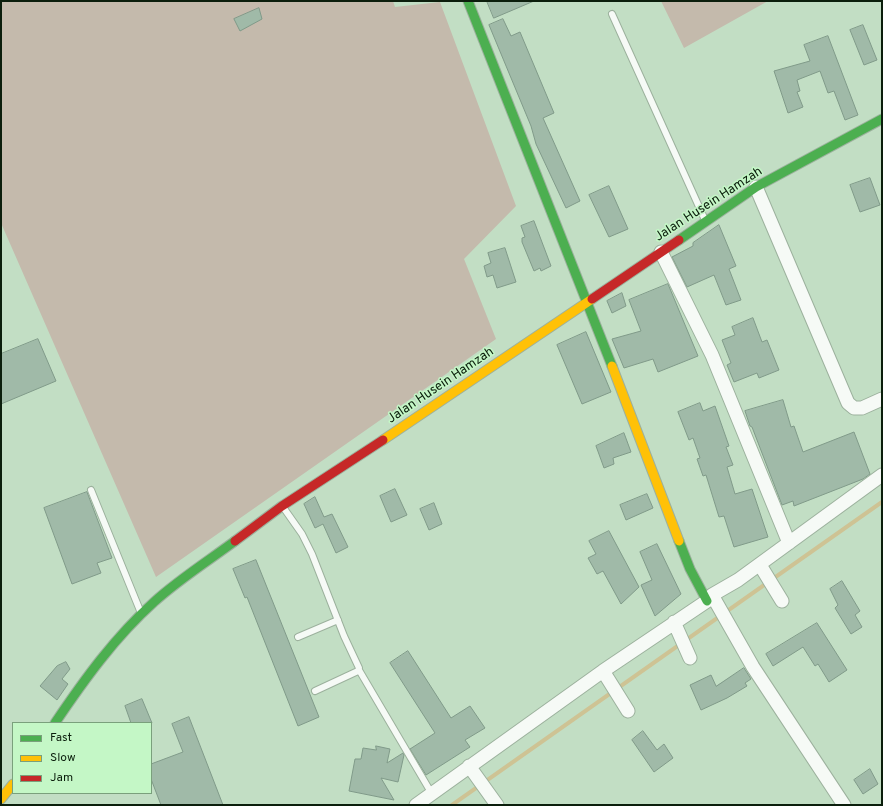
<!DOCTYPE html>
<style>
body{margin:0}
#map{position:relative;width:883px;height:806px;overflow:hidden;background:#c2dec4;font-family:Overpass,sans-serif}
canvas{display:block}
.frame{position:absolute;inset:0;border:2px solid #0b1e0c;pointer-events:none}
.legend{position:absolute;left:12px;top:722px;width:140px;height:72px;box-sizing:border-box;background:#c4f7c6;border:1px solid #7aa07c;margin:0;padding:5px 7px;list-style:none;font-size:12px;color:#0b1e0c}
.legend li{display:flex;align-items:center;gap:8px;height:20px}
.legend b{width:20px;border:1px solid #7aa07c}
</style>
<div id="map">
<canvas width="883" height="806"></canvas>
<div class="frame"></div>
<ul class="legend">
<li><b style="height:5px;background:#4caf50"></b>Fast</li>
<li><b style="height:5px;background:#ffc107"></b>Slow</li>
<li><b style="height:5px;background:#c62828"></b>Jam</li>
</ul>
</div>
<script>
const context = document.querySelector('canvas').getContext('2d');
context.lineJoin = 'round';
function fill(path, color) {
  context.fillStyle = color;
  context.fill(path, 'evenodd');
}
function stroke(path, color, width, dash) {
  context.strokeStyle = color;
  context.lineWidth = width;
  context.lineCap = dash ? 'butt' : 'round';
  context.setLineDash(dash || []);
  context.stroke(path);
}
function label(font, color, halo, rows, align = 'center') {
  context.font = font + ' Overpass,sans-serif';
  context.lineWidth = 3;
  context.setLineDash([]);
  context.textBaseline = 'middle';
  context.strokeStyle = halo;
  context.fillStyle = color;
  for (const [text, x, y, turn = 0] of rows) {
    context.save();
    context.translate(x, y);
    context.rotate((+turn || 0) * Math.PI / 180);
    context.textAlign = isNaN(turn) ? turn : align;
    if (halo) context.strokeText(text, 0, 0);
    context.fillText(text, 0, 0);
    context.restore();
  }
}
fill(new Path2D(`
 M 1,1 L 393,1 L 395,7 L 440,2 L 516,206 L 464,259 L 496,339 L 156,577 L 1,223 Z
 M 661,1 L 768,1 L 684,48 Z`), '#c4baac');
stroke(new Path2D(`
 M 452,805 L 882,502`), '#cec394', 4);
const building = new Path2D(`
 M 487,1 L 534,1 L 494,18 Z
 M 259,8 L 262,19 L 240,31 L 234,19 Z
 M 503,19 L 511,36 L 520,32 L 554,113 L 543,118 L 580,201 L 566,208 L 536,144 L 531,126 L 489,25 Z
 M 863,25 L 877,60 L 864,65 L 850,30 Z
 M 828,36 L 858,115 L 845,120 L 834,91 L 828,93 L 820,71 L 797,80 L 800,91 L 797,92 L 803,107 L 788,113 L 774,71 L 810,61 L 804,45 Z
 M 870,178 L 880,205 L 860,212 L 850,185 Z
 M 609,186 L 628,229 L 609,237 L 589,195 Z
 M 534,221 L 551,266 L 541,271 L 540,268 L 534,271 L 522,242 L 522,238 L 525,237 L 521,226 Z
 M 719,225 L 736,266 L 729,269 L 741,300 L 726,305 L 714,275 L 687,287 L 672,257 L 693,246 L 693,243 Z
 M 505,248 L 516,282 L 497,288 L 493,275 L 487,277 L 484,266 L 491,263 L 488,253 Z
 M 668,284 L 698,356 L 658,372 L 653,359 L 624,368 L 612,339 L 641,331 L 629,300 Z
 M 622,293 L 626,306 L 612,313 L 607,301 Z
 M 753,318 L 762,342 L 767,340 L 779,370 L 759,378 L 757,373 L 734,382 L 727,365 L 731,363 L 722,340 L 735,335 L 732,327 Z
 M 586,332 L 611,392 L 582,404 L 557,345 Z
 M 38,339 L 56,381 L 1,404 L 1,354 Z
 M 783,400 L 791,427 L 794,426 L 803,452 L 854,432 L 870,474 L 863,479 L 794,506 L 793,501 L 782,505 L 752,427 L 750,426 L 745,411 Z
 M 700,403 L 703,411 L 715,406 L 729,446 L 726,447 L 733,465 L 727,467 L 735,494 L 752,489 L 768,537 L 734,547 L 724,516 L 719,517 L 706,475 L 703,476 L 697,459 L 700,458 L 693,438 L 689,440 L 678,412 Z
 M 624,433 L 631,452 L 613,458 L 614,464 L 604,468 L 596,446 Z
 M 395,489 L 407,515 L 391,522 L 380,496 Z
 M 87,492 L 112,558 L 97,563 L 101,573 L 72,584 L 44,508 Z
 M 647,494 L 653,508 L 626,520 L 620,505 Z
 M 315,497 L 324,517 L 332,514 L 348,547 L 336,553 L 323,524 L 315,528 L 304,504 Z
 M 434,503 L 442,524 L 429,530 L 420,509 Z
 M 609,531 L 639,587 L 621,604 L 603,571 L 597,574 L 588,558 L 596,554 L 589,541 Z
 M 657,544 L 681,594 L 655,616 L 641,585 L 652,580 L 640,552 Z
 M 256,560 L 319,717 L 298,726 L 247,597 L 245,598 L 233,569 Z
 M 842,581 L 860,611 L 855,615 L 862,627 L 851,634 L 835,608 L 838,605 L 830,589 Z
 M 817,623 L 847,670 L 829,682 L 818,664 L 815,666 L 803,647 L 773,666 L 766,654 Z
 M 408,651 L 451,718 L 470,706 L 485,728 L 465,740 L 470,747 L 426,775 L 410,749 L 435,733 L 390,663 Z
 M 66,662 L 70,669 L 62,679 L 68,684 L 57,700 L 40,686 L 57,666 Z
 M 744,668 L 751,679 L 745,683 L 747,686 L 727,698 L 701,710 L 690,685 L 711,675 L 716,686 Z
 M 142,699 L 152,723 L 131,723 L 125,706 Z
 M 189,717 L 223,805 L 161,805 L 151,779 L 151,764 L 183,752 L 172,724 Z
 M 643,731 L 657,750 L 664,744 L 673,758 L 654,772 L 632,740 Z
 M 376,746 L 390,749 L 387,763 L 403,753 L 404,755 L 398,782 L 381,778 L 394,800 L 349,791 L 355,759 L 361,759 L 363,748 L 376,750 Z
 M 870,769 L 878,784 L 863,794 L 854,780 Z`);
fill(building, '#a0baa8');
stroke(building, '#809a89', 1);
const lane = new Path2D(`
 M 612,14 L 705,220
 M 91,490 L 141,613
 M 283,507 L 302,534 L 312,554 L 344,636 L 359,668 L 358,671 L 315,691
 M 298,637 L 338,620
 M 359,670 L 432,794`);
const street = new Path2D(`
 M 756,187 L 848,403 L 854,408 L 862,408 L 882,399
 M 661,252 L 712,355 L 789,543
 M 760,565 L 782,601
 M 712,595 L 753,667 L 844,805
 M 674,622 L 690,658
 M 603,671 L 628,711
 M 469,766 L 497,805
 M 416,805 L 603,671 L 707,601 L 712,595 L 738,580 L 882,475`);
const fast = new Path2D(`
 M 468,1 L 612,366
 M 679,240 L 756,187 L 882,119
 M 679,541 L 690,569 L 707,601
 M 55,723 C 84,680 115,637 154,602 C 178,580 208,561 235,541`);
const slow = new Path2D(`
 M 612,366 L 679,541
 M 383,440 L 592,299
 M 1,799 L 13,784`);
const jam = new Path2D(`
 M 592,299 L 679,240
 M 235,541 L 282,506 L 383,440`);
stroke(lane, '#9cb19d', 8);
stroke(street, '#9cb19d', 15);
stroke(fast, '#9cb19d', 11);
stroke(slow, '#9cb19d', 11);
stroke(jam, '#9cb19d', 11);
stroke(lane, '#f6faf6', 6);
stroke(street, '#f6faf6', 13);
stroke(fast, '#4caf50', 9);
stroke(slow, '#ffc107', 9);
stroke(jam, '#c62828', 9);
label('13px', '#0b1e0c', '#c4f7c6', [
 ["Jalan Husein Hamzah",709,205,-33],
 ["Jalan Husein Hamzah",441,386,-34]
]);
</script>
